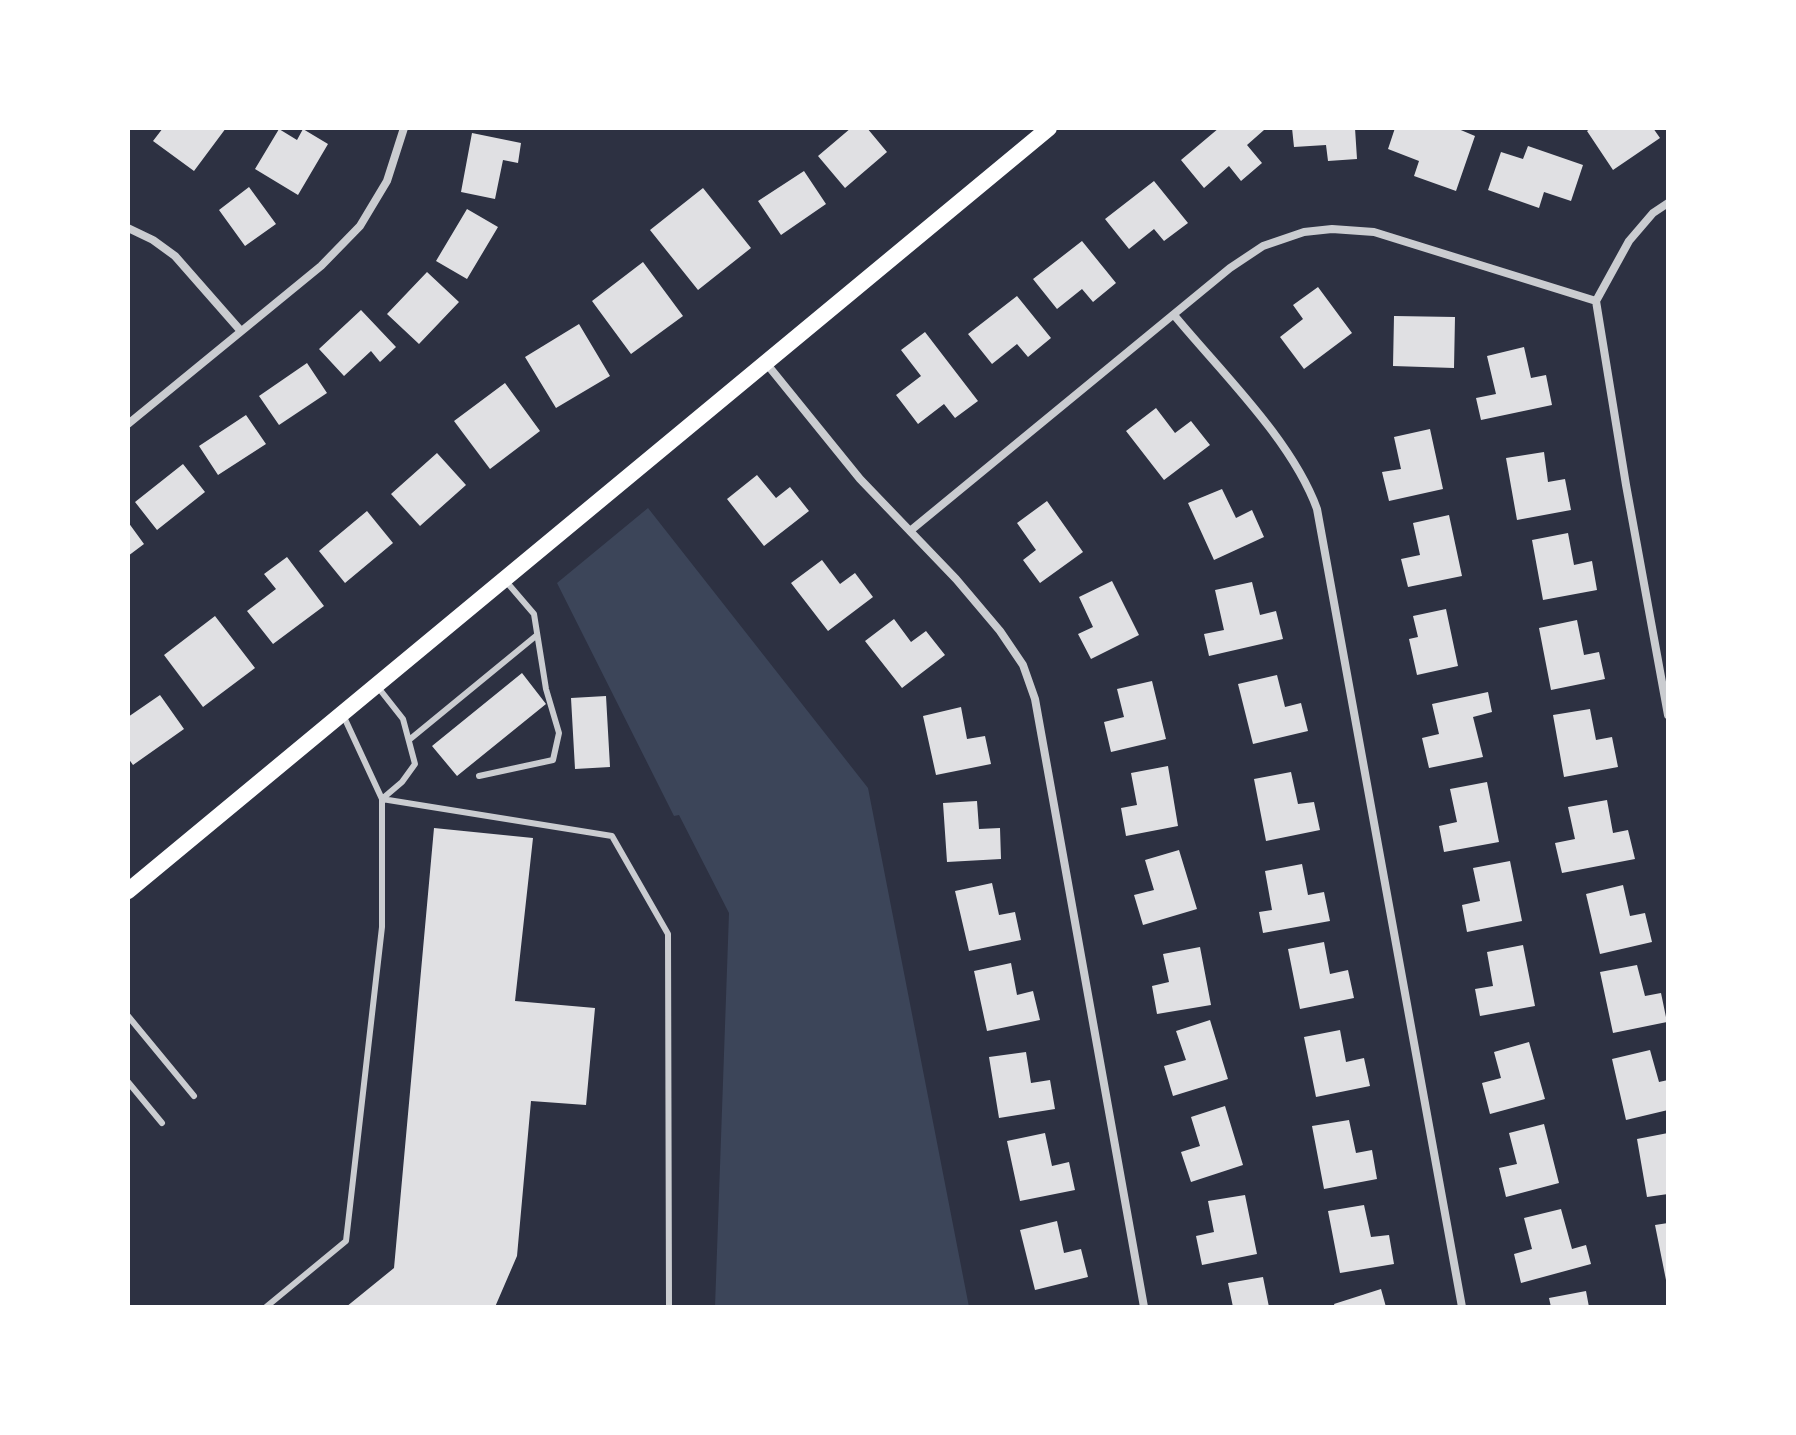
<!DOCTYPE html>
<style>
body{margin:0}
#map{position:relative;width:1796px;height:1435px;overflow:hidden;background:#2d3142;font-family:"Fira Sans",sans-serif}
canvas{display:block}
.frame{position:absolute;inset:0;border:130px solid #fff;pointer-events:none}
</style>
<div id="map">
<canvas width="1796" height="1435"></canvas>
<div class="frame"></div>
</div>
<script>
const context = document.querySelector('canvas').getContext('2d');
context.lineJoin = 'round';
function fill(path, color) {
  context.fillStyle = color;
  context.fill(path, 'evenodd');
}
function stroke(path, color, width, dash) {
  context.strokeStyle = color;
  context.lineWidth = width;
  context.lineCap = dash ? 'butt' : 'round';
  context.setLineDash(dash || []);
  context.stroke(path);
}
fill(new Path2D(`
 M 648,508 L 868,788 L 969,1307 L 715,1307 L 729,913 L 679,815 L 674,816 L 557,583 Z`), '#3c4559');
fill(new Path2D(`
 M 163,128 L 226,128 L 194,171 L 153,141 Z
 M 851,128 L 867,128 L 887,152 L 845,188 L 818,156 Z
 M 1219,128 L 1262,128 L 1264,130 L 1247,145 L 1262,163 L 1241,181 L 1229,166 L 1204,188 L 1181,160 Z
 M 1292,128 L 1355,128 L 1357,159 L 1328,161 L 1326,145 L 1294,147 Z
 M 1395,128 L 1456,128 L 1475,136 L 1456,191 L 1414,176 L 1419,161 L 1388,149 Z
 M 1591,128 L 1653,128 L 1660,138 L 1613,170 L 1587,131 Z
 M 279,129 L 297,140 L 303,129 L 328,144 L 298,195 L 255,169 Z
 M 472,133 L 521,143 L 518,163 L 503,160 L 495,199 L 461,192 Z
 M 1528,146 L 1583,165 L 1571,201 L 1544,192 L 1539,208 L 1488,190 L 1501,152 L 1523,159 Z
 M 804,171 L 826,204 L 781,235 L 758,201 Z
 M 1154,181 L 1188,223 L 1164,241 L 1154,229 L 1129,249 L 1105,219 Z
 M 249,187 L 276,224 L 245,246 L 219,210 Z
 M 703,188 L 751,248 L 698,290 L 650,230 Z
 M 467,209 L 498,227 L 467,279 L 436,261 Z
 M 1082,241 L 1116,283 L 1093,302 L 1082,289 L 1057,309 L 1033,279 Z
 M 643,262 L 683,316 L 631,354 L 592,301 Z
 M 427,272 L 459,302 L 419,344 L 387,314 Z
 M 1318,287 L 1352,333 L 1304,369 L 1280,337 L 1303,319 L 1293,305 Z
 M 1017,296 L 1051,338 L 1028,357 L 1017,344 L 992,364 L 968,334 Z
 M 361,310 L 396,347 L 380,362 L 371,351 L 344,376 L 319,349 Z
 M 1394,316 L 1455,317 L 1454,368 L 1393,366 Z
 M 579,324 L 610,376 L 556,408 L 525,357 Z
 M 925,332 L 978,401 L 955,418 L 944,404 L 918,424 L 896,395 L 921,376 L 901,350 Z
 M 1524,347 L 1531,378 L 1546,375 L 1552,405 L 1481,420 L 1476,398 L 1496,394 L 1487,356 Z
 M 307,363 L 327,393 L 279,425 L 259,396 Z
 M 505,383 L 540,431 L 490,469 L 454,421 Z
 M 1156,408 L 1175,433 L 1191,421 L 1210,445 L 1164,480 L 1126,431 Z
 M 246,415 L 266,444 L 218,475 L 199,446 Z
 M 1430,429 L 1443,489 L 1389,501 L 1382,472 L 1401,469 L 1394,437 Z
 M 1544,452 L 1548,482 L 1565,479 L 1571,510 L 1517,520 L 1506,458 Z
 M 437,453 L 466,485 L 420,526 L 391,494 Z
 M 183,464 L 205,492 L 157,530 L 135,502 Z
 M 757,475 L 776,498 L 790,487 L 809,511 L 764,546 L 727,499 Z
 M 1222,489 L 1236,518 L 1252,510 L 1264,537 L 1214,560 L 1188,503 Z
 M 1047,501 L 1083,552 L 1040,583 L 1023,560 L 1036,550 L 1017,523 Z
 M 367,511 L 393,543 L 345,583 L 319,551 Z
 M 1449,515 L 1462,576 L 1408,587 L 1401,559 L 1420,555 L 1413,523 Z
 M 128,522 L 144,544 L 128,556 Z
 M 1568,533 L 1574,565 L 1592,561 L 1597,590 L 1543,600 L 1532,540 Z
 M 287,557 L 324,606 L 273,644 L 247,611 L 276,589 L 264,574 Z
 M 822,560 L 840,584 L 855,573 L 873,597 L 828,631 L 791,583 Z
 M 1112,581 L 1139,635 L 1091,659 L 1078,634 L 1093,627 L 1079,597 Z
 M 1252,582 L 1260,615 L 1276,611 L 1283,639 L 1209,656 L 1204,634 L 1224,630 L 1215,590 Z
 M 1446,609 L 1458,666 L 1417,675 L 1409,639 L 1418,637 L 1413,616 Z
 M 215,616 L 255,668 L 203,707 L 164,655 Z
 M 894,619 L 911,642 L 926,631 L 945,655 L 902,688 L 865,641 Z
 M 1577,620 L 1584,655 L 1599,652 L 1605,679 L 1551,690 L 1539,628 Z
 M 522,673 L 546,704 L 457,776 L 432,746 Z
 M 1277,675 L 1285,707 L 1301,703 L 1308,731 L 1253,744 L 1238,684 Z
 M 1152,681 L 1166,739 L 1111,752 L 1104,722 L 1124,717 L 1117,689 Z
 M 1488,692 L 1492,712 L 1473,717 L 1483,757 L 1429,768 L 1422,738 L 1439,734 L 1432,704 Z
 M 160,695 L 184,729 L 133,765 L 128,758 L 128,717 Z
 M 606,696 L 610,767 L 575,769 L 571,698 Z
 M 961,707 L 967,739 L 985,736 L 991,764 L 936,775 L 923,716 Z
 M 1590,709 L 1596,740 L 1612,737 L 1618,767 L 1564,777 L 1553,715 Z
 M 1168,766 L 1178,826 L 1126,836 L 1121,808 L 1137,805 L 1131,773 Z
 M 1291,772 L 1298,804 L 1314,802 L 1320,830 L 1266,841 L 1254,779 Z
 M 1487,782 L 1499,842 L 1444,852 L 1439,826 L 1457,822 L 1450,789 Z
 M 1607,800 L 1613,833 L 1628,830 L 1635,859 L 1562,873 L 1555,843 L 1575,839 L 1568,807 Z
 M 977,801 L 979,829 L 1000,828 L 1001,859 L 947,862 L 943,803 Z
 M 434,828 L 533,838 L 515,1001 L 595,1008 L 586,1105 L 531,1101 L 517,1256 L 495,1307 L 346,1307 L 394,1268 Z
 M 1179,850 L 1197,909 L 1143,925 L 1134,895 L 1154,890 L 1145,860 Z
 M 1510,861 L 1522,921 L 1467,932 L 1462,905 L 1480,901 L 1473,868 Z
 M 1302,864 L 1308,895 L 1324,892 L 1330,921 L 1263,933 L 1259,912 L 1272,910 L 1265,871 Z
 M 992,883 L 999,915 L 1015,912 L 1021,940 L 969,951 L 955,891 Z
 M 1623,885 L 1630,916 L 1645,913 L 1652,942 L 1600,954 L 1586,894 Z
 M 1324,942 L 1330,974 L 1348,970 L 1354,998 L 1300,1009 L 1288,949 Z
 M 1523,945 L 1535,1006 L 1480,1016 L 1475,989 L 1493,986 L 1487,952 Z
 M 1200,947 L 1211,1005 L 1157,1014 L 1152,986 L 1169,982 L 1163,954 Z
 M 1011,963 L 1017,995 L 1033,991 L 1040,1020 L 987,1031 L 974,971 Z
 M 1637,965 L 1645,996 L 1661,993 L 1667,1022 L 1613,1033 L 1600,972 Z
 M 1210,1020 L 1228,1079 L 1173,1096 L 1164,1066 L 1186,1060 L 1176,1031 Z
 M 1340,1030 L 1346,1062 L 1364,1058 L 1370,1086 L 1316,1097 L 1304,1037 Z
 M 1529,1042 L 1545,1099 L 1490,1114 L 1482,1083 L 1501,1078 L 1494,1052 Z
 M 1650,1050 L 1659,1082 L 1668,1080 L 1668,1110 L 1626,1120 L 1612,1059 Z
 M 1026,1052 L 1031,1083 L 1050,1080 L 1055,1109 L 999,1118 L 989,1057 Z
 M 1225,1106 L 1243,1165 L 1191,1182 L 1181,1152 L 1200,1146 L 1191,1117 Z
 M 1349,1120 L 1356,1153 L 1372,1150 L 1377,1179 L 1324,1189 L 1312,1126 Z
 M 1544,1124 L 1559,1183 L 1506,1197 L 1499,1168 L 1517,1164 L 1509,1133 Z
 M 1045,1133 L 1052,1166 L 1069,1162 L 1075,1190 L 1020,1201 L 1007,1141 Z
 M 1668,1133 L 1668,1194 L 1647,1197 L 1637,1139 Z
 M 1245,1195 L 1257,1254 L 1202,1265 L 1196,1236 L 1214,1232 L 1208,1201 Z
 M 1364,1205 L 1371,1237 L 1389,1235 L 1394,1264 L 1340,1273 L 1328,1211 Z
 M 1561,1209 L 1572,1249 L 1586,1245 L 1591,1264 L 1521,1283 L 1514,1254 L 1532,1249 L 1524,1218 Z
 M 1057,1221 L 1064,1253 L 1081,1249 L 1088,1277 L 1035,1290 L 1020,1230 Z
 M 1668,1223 L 1668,1285 L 1667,1285 L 1655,1225 Z
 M 1263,1277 L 1269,1307 L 1233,1307 L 1228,1283 Z
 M 1381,1289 L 1386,1307 L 1335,1307 L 1334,1304 Z
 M 1586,1291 L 1589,1307 L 1551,1307 L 1549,1298 Z`), '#e0e0e3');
stroke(new Path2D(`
 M 377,686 L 403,719 L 415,764 L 402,782 L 382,799
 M 409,740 L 537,635
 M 479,776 L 553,760 L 559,733 L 546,689 L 534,614 L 504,579
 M 382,799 L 612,836 L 668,934 L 669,1307
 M 128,1016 L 194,1096
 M 128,1082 L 162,1123
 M 266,1307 L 346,1241 L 382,927 L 382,799 L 344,717`), '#caccd0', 6);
stroke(new Path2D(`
 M 1668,203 L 1653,213 L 1629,241 L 1596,301 L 1626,485 L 1668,715
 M 128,228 L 153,240 L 175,256 L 240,330
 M 1174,315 C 1221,372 1292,440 1317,509 L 1462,1307
 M 766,363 L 860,479 L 956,579 L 1000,631 L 1023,665 L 1035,699 L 1144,1307
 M 128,424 L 321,266 L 360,226 L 387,181 L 404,128
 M 910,531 L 1230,268 L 1263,246 L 1304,232 L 1332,229 L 1374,232 L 1596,301`), '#caccd0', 8);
stroke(new Path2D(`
 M 128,891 L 1049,128`), '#fff', 16);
</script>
